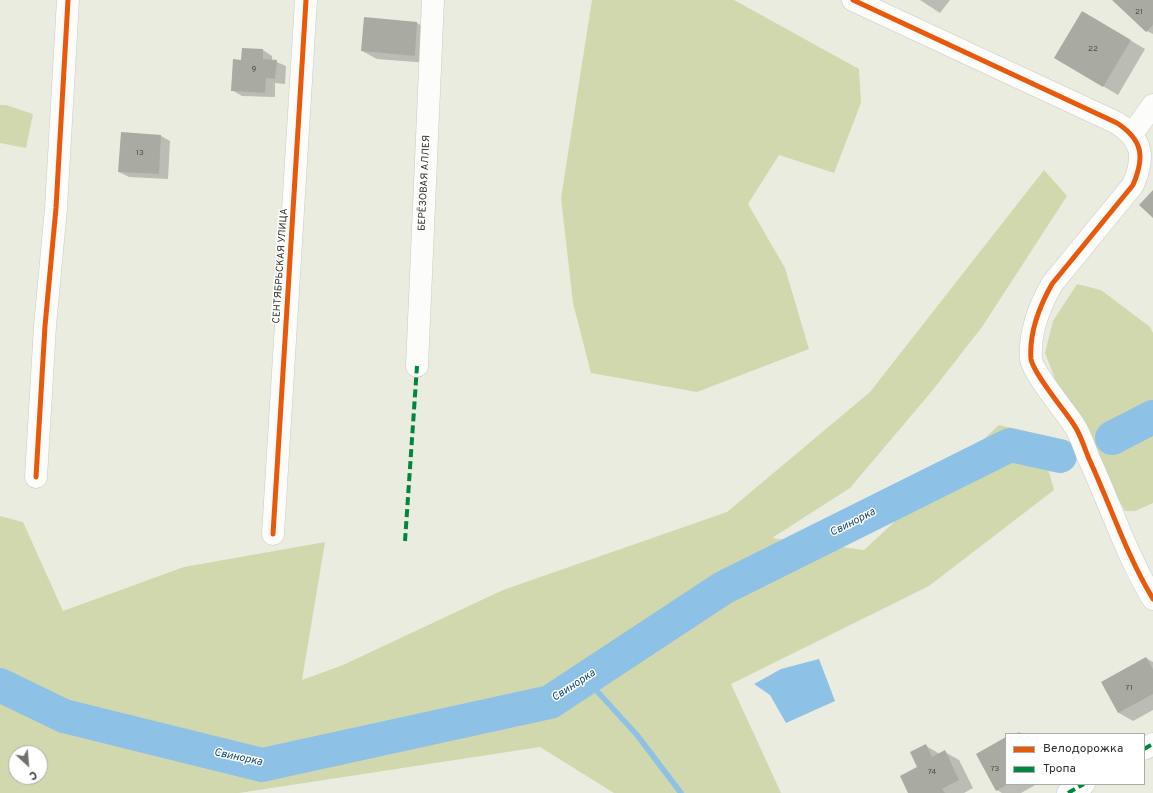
<!DOCTYPE html>
<meta charset="utf-8">
<style>
body{margin:0}
#map{position:relative;width:1153px;height:793px;overflow:hidden;background:#eaece0;font-family:Overpass,sans-serif}
canvas{display:block}
.legend{position:absolute;left:1005px;top:733px;width:140px;height:52px;box-sizing:border-box;background:#fff;border:1px solid #abaca9;margin:0;padding:5px 7px;list-style:none;font-size:12px;color:#2e2f28}
.legend li{display:flex;align-items:center;gap:8px;height:20px}
.legend b{width:20px;border:1px solid #abaca9}
.north{position:absolute;left:8px;top:745px;width:40px;height:40px;box-sizing:border-box;background:#fff;border:1px solid #abaca9;border-radius:50%;rotate:154deg;font-size:11px;font-weight:700;line-height:16px;text-align:center;color:#2e2f28}
.north::after{content:'';display:block;margin:auto;width:14px;height:18px;background:#707168;clip-path:polygon(50% 0,100% 100%,50% 72%,0 100%)}
</style>
<div id="map">
<canvas width="1153" height="793"></canvas>
<ul class="legend">
<li><b style="height:5px;background:#e8590c"></b>Велодорожка</li>
<li><b style="height:5px;background:#00873e"></b>Тропа</li>
</ul>
<div class="north">С</div>
</div>
<script>
const context = document.querySelector('canvas').getContext('2d');
context.lineJoin = 'round';
function fill(path, color) {
  context.fillStyle = color;
  context.fill(path, 'evenodd');
}
function stroke(path, color, width, dash) {
  context.strokeStyle = color;
  context.lineWidth = width;
  context.lineCap = dash ? 'butt' : 'round';
  context.setLineDash(dash || []);
  context.stroke(path);
}
function label(font, color, halo, rows, align = 'center') {
  context.font = font + ' Overpass,sans-serif';
  context.lineWidth = 3;
  context.setLineDash([]);
  context.textBaseline = 'middle';
  context.strokeStyle = halo;
  context.fillStyle = color;
  for (const [text, x, y, turn = 0] of rows) {
    context.save();
    context.translate(x, y);
    context.rotate((+turn || 0) * Math.PI / 180);
    context.textAlign = isNaN(turn) ? turn : align;
    if (halo) context.strokeText(text, 0, 0);
    context.fillText(text, 0, 0);
    context.restore();
  }
}
fill(new Path2D(`
 M 592,0 L 734,0 L 859,69 L 861,103 L 834,173 L 779,155 L 748,204 L 785,268 L 809,349 L 697,392 L 591,373 L 573,303 L 561,198 Z
 M 0,105 L 6,105 L 33,114 L 26,148 L 0,143 Z
 M 1044,170 L 1067,196 L 982,327 L 932,391 L 850,488 L 772,538 L 864,550 L 999,425 L 1033,433 L 1048,469 L 1054,490 L 929,586 L 731,684 L 781,793 L 614,793 L 540,747 L 239,793 L 0,793 L 0,516 L 23,522 L 63,611 L 184,567 L 325,542 L 302,680 L 343,665 L 503,590 L 727,512 L 870,392 ZM 16,753 L 40,753 L 40,777 L 16,777 Z
 M 1077,284 L 1101,290 L 1150,327 L 1153,333 L 1153,503 L 1135,511 L 1125,511 L 1057,384 L 1045,353 L 1053,321 Z`), '#d2d8ad');
fill(new Path2D(`
 M 819,659 L 835,701 L 786,723 L 770,695 L 754,684 L 781,669 Z`), '#8dc1e5');
fill(new Path2D(`
 M 920,0 L 950,0 L 940,13 Z
 M 1113,0 L 1153,0 L 1153,34 L 1147,31 Z
 M 1083,12 L 1145,49 L 1118,95 L 1056,58 Z
 M 365,18 L 417,23 L 431,31 L 429,63 L 377,59 L 362,51 Z
 M 263,50 L 272,56 L 272,60 L 286,66 L 285,84 L 275,83 L 275,97 L 242,96 L 232,90 L 242,61 Z
 M 161,136 L 170,141 L 168,179 L 129,177 L 119,172 Z
 M 1146,658 L 1153,662 L 1153,710 L 1133,721 L 1119,713 L 1102,682 Z
 M 1019,732 L 1023,734 L 1014,734 Z
 M 1006,739 L 1006,784 L 1037,784 L 1021,793 L 1002,793 L 997,790 Z
 M 926,746 L 940,754 L 945,752 L 959,760 L 973,788 L 964,793 L 910,793 Z`), '#0003');
stroke(new Path2D(`
 M 585,678 L 637,735 L 681,793`), '#8dc1e5', 5.5);
stroke(new Path2D(`
 M 1112,438 L 1153,417
 M 0,685 L 64,716 L 262,765 L 550,702 L 723,588 L 1010,445 L 1060,456`), '#8dc1e5', 34);
fill(new Path2D(`
 M 1112,0 L 1153,0 L 1153,25 L 1146,32 Z
 M 1082,11 L 1131,40 L 1103,87 L 1054,58 Z
 M 364,17 L 417,22 L 415,56 L 361,51 Z
 M 242,48 L 263,49 L 263,59 L 277,60 L 275,79 L 266,78 L 265,93 L 231,91 L 233,59 L 241,60 Z
 M 121,132 L 161,135 L 159,174 L 118,172 Z
 M 1153,190 L 1153,218 L 1139,205 Z
 M 1146,657 L 1153,669 L 1153,694 L 1118,713 L 1101,682 Z
 M 1006,737 L 1006,784 L 1008,784 L 996,791 L 976,754 Z
 M 926,744 L 932,757 L 945,750 L 959,780 L 942,789 L 945,793 L 908,793 L 900,776 L 917,767 L 910,752 Z`), '#a9aba2');
const minor = new Path2D(`
 M 853,0 L 1117,123 C 1143,140 1145,157 1133,185 L 1052,284 C 1039,307 1029,332 1031,359 C 1033,373 1065,411 1074,425 C 1081,435 1085,450 1090,461 C 1111,507 1127,556 1153,599
 M 1132,134 L 1153,105
 M 417,366 L 433,0
 M 36,477 L 45,326 L 56,208 L 68,0
 M 273,534 L 306,0
 M 1144,749 L 1153,744
 M 1068,793 L 1084,784`);
stroke(minor, '#c9cac1', 23);
stroke(minor, '#fcfcfa', 22);
stroke(new Path2D(`
 M 405,541 L 417,366
 M 1144,749 L 1153,744
 M 1068,793 L 1084,784`), '#00873e', 4, [8, 4]);
stroke(new Path2D(`
 M 853,0 L 1117,123 C 1143,140 1145,157 1133,185 L 1052,284 C 1039,307 1029,332 1031,359 C 1033,373 1065,411 1074,425 C 1081,435 1085,450 1090,461 C 1111,507 1127,556 1153,599
 M 36,477 L 45,326 L 56,208 L 68,0
 M 273,534 L 306,0`), '#e8590c', 5);
label('8px', '#4d4e46', null, [
 ["21",1139,12],
 ["22",1093,49],
 ["9",254,69],
 ["13",140,153],
 ["71",1129,688],
 ["73",995,769],
 ["74",932,772]
]);
label('10px', '#2e2f28', '#fff', [
 ["БЕРЁЗОВАЯ АЛЛЕЯ",425,183,-87],
 ["СЕНТЯБРЬСКАЯ УЛИЦА",281,266,-86]
]);
label('italic 11px', '#0e476c', '#fff', [
 ["Свинорка",853,523,-27],
 ["Свинорка",574,686,-33],
 ["Свинорка",238,758,12]
]);
</script>
